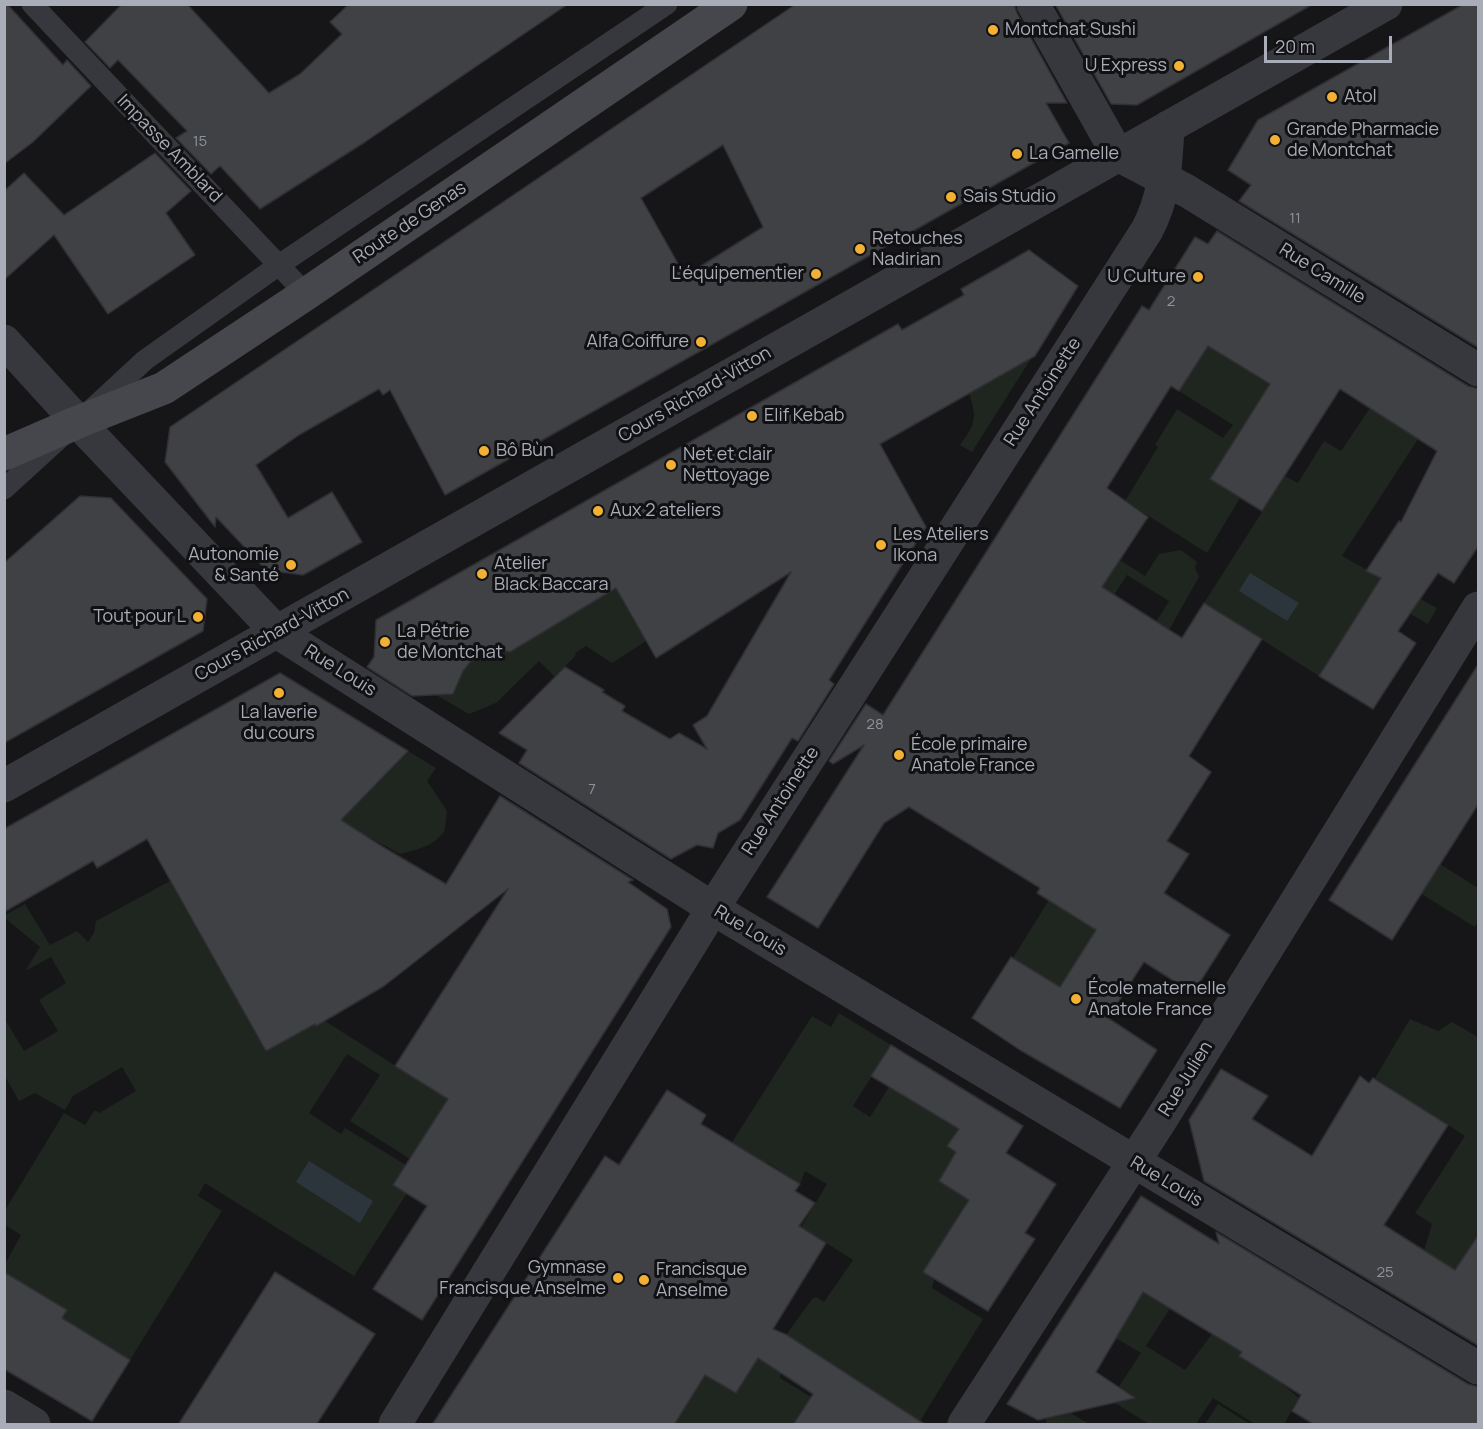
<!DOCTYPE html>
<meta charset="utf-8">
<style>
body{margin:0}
#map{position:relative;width:1483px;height:1429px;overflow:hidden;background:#161618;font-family:Manrope,sans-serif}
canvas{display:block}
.frame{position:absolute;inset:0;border:6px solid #a8adb8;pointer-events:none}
.scale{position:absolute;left:1264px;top:36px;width:128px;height:27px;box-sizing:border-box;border:3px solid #a8adb8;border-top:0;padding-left:8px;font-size:18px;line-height:21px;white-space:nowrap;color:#a8adb8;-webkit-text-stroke:4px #111113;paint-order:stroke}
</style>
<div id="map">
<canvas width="1483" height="1429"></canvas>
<div class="frame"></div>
<div class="scale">20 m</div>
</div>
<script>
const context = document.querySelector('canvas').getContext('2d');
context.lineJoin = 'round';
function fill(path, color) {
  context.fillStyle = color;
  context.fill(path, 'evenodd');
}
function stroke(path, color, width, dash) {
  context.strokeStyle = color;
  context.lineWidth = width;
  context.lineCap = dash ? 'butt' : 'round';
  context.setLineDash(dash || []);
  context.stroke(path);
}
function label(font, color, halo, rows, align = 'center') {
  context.font = font + ' Manrope,sans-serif';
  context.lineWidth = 6;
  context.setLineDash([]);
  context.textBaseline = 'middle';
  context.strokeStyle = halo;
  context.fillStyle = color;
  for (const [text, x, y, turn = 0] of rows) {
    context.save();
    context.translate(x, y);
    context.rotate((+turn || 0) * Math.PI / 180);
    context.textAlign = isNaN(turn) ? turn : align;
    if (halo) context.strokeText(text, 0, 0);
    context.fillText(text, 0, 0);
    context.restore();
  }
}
fill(new Path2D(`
 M 1207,346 L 1270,385 L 1211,479 L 1240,498 L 1207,553 L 1125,501 L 1158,447 L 1155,445 L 1177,409 L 1223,438 L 1233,425 L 1179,391 Z
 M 1032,357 L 972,452 L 960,445 C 976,423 977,419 969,393 Z
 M 1370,408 L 1418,439 L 1342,556 L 1437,608 L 1428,624 L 1393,604 L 1319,676 L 1204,603 L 1285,476 L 1298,483 L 1324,441 L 1341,451 Z
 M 1181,550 L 1197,562 L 1195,568 L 1199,577 L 1169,630 L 1156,622 L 1169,601 L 1127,575 L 1114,595 L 1099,585 L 1118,559 L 1145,576 L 1159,554 Z
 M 616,588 L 646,641 L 612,663 L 586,646 L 575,653 L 576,655 L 555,677 L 539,661 L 496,703 L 469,714 L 436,695 L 453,694 L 463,671 L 471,661 Z
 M 408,751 L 436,768 L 427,781 L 447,811 C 446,817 446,826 444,831 C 436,846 415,850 400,854 L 367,836 L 329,893 L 306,778 L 359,801 Z
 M 1413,847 L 1478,888 L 1478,921 L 1475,927 L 1394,877 Z
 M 170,881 L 266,1051 L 315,1024 L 316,1026 L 325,1021 L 448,1099 L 410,1159 L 350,1121 L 380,1075 L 347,1054 L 309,1113 L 341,1134 L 345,1128 L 406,1165 L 393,1185 L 407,1193 L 354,1276 L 205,1183 L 198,1196 L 222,1211 L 130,1360 L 61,1321 L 67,1310 L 30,1287 L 5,1275 L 5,1264 L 21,1235 L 5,1225 L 4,1212 L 64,1113 L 85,1125 L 95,1110 L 99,1113 L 136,1091 L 122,1067 L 73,1096 L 65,1110 L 35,1093 L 19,1101 L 5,1076 L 4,1018 L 24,1051 L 58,1031 L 39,1000 L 66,983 L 51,957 L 25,971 L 40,947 L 5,918 L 5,915 L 25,904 L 50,945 L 77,931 L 88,942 L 94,933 L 96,921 Z
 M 1049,900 L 1096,930 L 1060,987 L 1013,958 Z
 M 839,1013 L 891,1045 L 853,1106 L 870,1117 L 909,1056 L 931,1069 L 912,1100 L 963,1123 L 948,1146 L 956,1152 L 939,1181 L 969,1199 L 923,1272 L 934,1279 L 932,1288 L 983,1319 L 920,1421 L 800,1344 L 781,1373 L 780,1378 L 811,1397 L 793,1424 L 674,1424 L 705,1375 L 736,1393 L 776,1330 L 786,1335 L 812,1299 L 816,1297 L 824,1302 L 853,1260 L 801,1227 L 827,1184 L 805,1171 L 800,1184 L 767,1162 L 762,1170 L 729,1147 L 812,1016 L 831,1027 Z
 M 1410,1019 L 1438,1031 L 1452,1022 L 1478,1037 L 1478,1234 L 1455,1270 L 1424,1251 L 1432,1224 L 1415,1213 L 1465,1136 L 1375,1078 Z
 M 1141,1278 L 1176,1299 L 1146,1346 L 1185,1370 L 1212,1334 L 1242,1352 L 1239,1357 L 1281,1383 L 1299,1398 L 1284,1424 L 1255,1424 L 1213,1398 L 1196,1424 L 1149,1424 L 1110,1400 L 1141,1353 L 1107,1333 Z
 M 1056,1404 L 1089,1424 L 1046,1424 L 1046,1418 Z
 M 1218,1404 L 1250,1424 L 1205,1424 Z`), '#1e261f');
fill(new Path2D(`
 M 1250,573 L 1299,603 L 1287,621 L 1239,591 Z
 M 309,1161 L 373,1201 L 360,1223 L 296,1182 Z`), '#2c353c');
const building = new Path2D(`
 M 4,4 L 7,4 L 63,65 L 67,60 L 91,86 L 33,142 L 4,164 Z
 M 122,4 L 187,4 L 269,93 L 300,74 L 342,34 L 330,22 L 349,4 L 568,4 L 365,142 L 260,209 L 220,166 L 211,174 L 176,138 L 187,131 L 118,60 L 110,68 L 85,42 Z
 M 796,4 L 1014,4 L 1017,13 L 1067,103 L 1046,103 L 1069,143 L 445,495 L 390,390 L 383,395 L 379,389 L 299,435 L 256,465 L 288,518 L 332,492 L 362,542 L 303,575 L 266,570 L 216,517 L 215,527 L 165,462 L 170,427 ZM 723,145 L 763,227 L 685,276 L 641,198 Z
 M 1055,4 L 1313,4 L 1137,105 L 1111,104 Z
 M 1464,4 L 1479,4 L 1479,348 L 1239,201 L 1251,185 L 1228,170 L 1258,120 Z
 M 155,153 L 191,191 L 166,213 L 195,255 L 108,314 L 54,235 L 4,280 L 4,191 L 24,173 L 64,215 Z
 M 1217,231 L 1468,386 L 1479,389 L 1479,545 L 1454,583 L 1438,573 L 1398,631 L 1416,643 L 1373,709 L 1319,676 L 1381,578 L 1366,571 L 1399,521 L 1401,522 L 1437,451 L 1340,389 L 1262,511 L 1210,479 L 1270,384 L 1208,346 L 1179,391 L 1171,386 L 1107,488 L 1148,517 L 1102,587 L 1182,638 L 1204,603 L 1262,639 L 1189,756 L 1211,772 L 1167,841 L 1189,854 L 1164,893 L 1230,935 L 1193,993 L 1144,962 L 1108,1018 L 1157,1050 L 1120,1108 L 1020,1050 L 972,1018 L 1011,957 L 1060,987 L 1096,930 L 1037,893 L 1040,888 L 909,807 L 884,823 L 818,928 L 767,897 L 864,745 L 833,764 L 829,761 L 866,704 L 883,715 L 1142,306 L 1149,310 L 1195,237 L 1208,244 Z
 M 1029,250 L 1078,286 L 1035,356 L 880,444 L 926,527 L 829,680 L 834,684 L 798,741 L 792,738 L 740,820 L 718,833 L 713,848 L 697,845 L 671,859 L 519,763 L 527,750 L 499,733 L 565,667 L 604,690 L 602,692 L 625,706 L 622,711 L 670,739 L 679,733 L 707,749 L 693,725 L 707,716 L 791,572 L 656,658 L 616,588 L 510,652 L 494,648 L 471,661 L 463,671 L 453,694 L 412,696 L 367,667 L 374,657 L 376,620 L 898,324 L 902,330 L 964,295 L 961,289 Z
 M 80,496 L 111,498 L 207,599 L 203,631 L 4,743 L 4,563 Z
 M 1479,663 L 1479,803 L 1392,940 L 1329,900 Z
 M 280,673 L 408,751 L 341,820 L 383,847 L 446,884 L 500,796 L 633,880 L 628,882 L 667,909 L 671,927 L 422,1320 L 373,1289 L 427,1206 L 393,1185 L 448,1099 L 395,1066 L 508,889 L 384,986 L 316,1026 L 315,1024 L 266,1051 L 147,839 L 97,868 L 93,861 L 4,912 L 4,829 Z
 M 891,1045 L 1023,1126 L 1006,1153 L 1056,1184 L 1025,1233 L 1035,1239 L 988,1311 L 923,1272 L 969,1200 L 939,1181 L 956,1152 L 947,1146 L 959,1129 L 871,1076 Z
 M 1221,1069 L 1268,1096 L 1252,1119 L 1312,1156 L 1360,1076 L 1369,1083 L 1373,1078 L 1448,1125 L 1384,1225 L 1455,1270 L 1479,1234 L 1479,1346 L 1204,1181 L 1189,1120 Z
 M 667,1090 L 706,1115 L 701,1124 L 800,1184 L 795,1191 L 815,1203 L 799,1226 L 826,1243 L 773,1329 L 787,1335 L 926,1425 L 793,1425 L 813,1394 L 758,1358 L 736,1393 L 705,1375 L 674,1425 L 432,1425 L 605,1156 L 619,1165 Z
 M 1141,1196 L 1219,1244 L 1216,1232 L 1468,1384 L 1479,1387 L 1479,1425 L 1315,1425 L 1292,1411 L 1301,1395 L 1239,1356 L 1242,1352 L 1143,1292 L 1096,1372 L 1135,1398 L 1038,1420 L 1007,1404 Z
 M 4,1272 L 67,1310 L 62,1318 L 130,1360 L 92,1421 L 4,1369 Z
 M 275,1272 L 375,1334 L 316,1425 L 178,1425 Z`);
fill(building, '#404145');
stroke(building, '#303034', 1.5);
stroke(new Path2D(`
 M 32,4 L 306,294
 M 91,410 L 145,360 L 279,265 L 667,4
 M 4,489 L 61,437`), '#37383d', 21);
stroke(new Path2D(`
 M 1033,4 L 1118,155 L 1187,191 L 1478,370
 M 4,341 L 78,422 L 277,632 L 722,914 L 1478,1368
 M 4,786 L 1386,4
 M 4,1406 L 34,1424
 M 395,1424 L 713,908 L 1147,230 C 1165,196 1166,165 1168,127
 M 964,1424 L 1159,1123 L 1478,608`), '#37383d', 33);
stroke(new Path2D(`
 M 4,454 L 78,422 L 164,388 L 306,294 L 731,4`), '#45474d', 33);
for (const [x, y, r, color] of [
 [993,30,6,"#f2b134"],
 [1179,66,6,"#f2b134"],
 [1332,97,6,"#f2b134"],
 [1275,140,6,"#f2b134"],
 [1017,154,6,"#f2b134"],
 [951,197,6,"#f2b134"],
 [860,249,6,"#f2b134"],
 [816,274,6,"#f2b134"],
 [1198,277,6,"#f2b134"],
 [701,342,6,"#f2b134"],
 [752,416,6,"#f2b134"],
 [484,451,6,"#f2b134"],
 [671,465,6,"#f2b134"],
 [598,511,6,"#f2b134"],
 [881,545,6,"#f2b134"],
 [291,565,6,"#f2b134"],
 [482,574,6,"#f2b134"],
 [198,617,6,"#f2b134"],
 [385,642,6,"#f2b134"],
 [279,693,6,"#f2b134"],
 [899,755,6,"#f2b134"],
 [1076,999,6,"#f2b134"],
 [618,1278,6,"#f2b134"],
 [644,1280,6,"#f2b134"]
]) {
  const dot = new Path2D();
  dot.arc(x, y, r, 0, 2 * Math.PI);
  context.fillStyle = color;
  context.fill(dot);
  stroke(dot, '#111113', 2);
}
label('15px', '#8e929b', null, [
 ["15",200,142],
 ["11",1295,219],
 ["2",1171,302],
 ["28",875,725],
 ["7",592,790],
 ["25",1385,1273]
]);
label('18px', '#a8adb8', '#111113', [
 ["Montchat Sushi",1005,30],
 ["U Express",1167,66,"right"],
 ["Atol",1344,97],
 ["Grande Pharmacie",1287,130],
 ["de Montchat",1287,151],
 ["La Gamelle",1029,154],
 ["Sais Studio",963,197],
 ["Retouches",872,239],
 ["Nadirian",872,260],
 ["L'équipementier",804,274,"right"],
 ["U Culture",1186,277,"right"],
 ["Alfa Coiffure",689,342,"right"],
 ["Elif Kebab",764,416],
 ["Bô Bùn",496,451],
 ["Net et clair",683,455],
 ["Nettoyage",683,476],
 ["Aux 2 ateliers",610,511],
 ["Les Ateliers",893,535],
 ["Ikona",893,556],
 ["Autonomie",279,555,"right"],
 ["& Santé",279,576,"right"],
 ["Atelier",494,564],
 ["Black Baccara",494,585],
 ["Tout pour L",186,617,"right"],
 ["La Pétrie",397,632],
 ["de Montchat",397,653],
 ["La laverie",279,713,"center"],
 ["du cours",279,734,"center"],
 ["École primaire",911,745],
 ["Anatole France",911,766],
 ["École maternelle",1088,989],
 ["Anatole France",1088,1010],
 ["Gymnase",606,1268,"right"],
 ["Francisque Anselme",606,1289,"right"],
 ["Francisque",656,1270],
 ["Anselme",656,1291]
], 'left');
label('18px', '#a8adb8', '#111113', [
 ["Impasse Amblard",169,149,46],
 ["Route de Genas",410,223,-34],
 ["Rue Camille",1322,274,32],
 ["Rue Antoinette",1043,392,-57],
 ["Cours Richard-Vitton",695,395,-30],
 ["Cours Richard-Vitton",272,635,-29],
 ["Rue Louis",340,671,32],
 ["Rue Antoinette",781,801,-57],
 ["Rue Louis",750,931,31],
 ["Rue Julien",1186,1079,-58],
 ["Rue Louis",1166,1182,31]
]);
</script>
